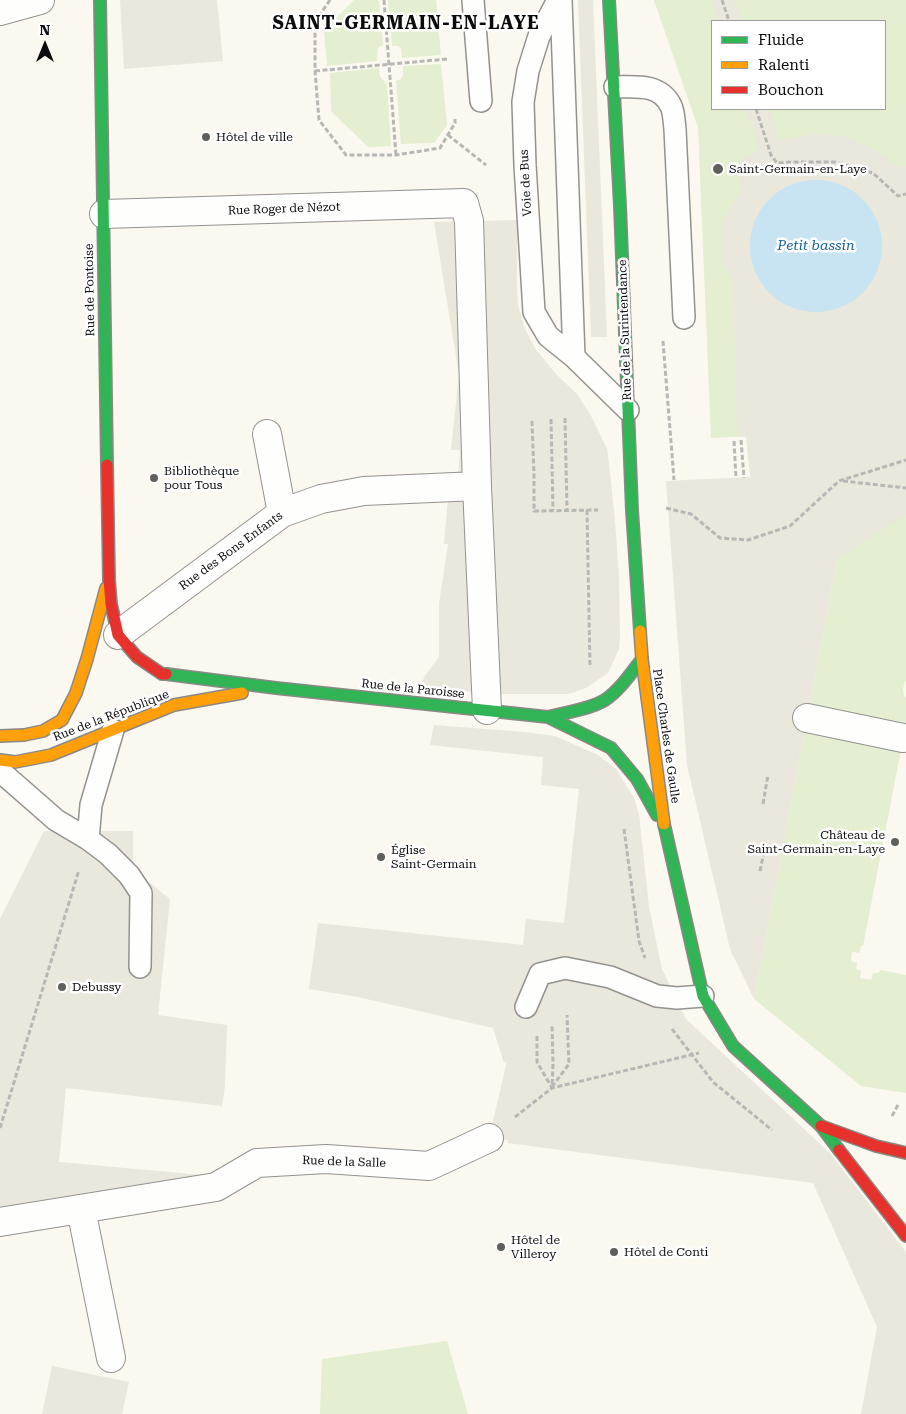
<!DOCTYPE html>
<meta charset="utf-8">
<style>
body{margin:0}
#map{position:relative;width:906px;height:1414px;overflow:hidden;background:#faf8ef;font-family:"Roboto Serif",serif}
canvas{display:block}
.legend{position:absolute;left:711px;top:20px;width:175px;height:90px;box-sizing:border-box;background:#fff;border:1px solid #9e9e9e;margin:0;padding:6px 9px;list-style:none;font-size:15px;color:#0c0c0c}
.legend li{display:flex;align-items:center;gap:10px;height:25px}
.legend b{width:25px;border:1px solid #9e9e9e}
.north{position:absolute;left:20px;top:20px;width:50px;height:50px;-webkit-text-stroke:4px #fff;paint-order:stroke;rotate:0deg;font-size:14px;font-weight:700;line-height:20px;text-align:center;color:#0c0c0c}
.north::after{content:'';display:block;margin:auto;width:18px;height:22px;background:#0c0c0c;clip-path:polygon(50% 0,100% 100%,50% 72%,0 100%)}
</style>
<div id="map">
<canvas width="906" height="1414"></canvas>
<ul class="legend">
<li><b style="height:6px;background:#30b455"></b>Fluide</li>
<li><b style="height:6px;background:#ff9f0a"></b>Ralenti</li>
<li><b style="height:6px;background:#e5322d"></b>Bouchon</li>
</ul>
<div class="north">N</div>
</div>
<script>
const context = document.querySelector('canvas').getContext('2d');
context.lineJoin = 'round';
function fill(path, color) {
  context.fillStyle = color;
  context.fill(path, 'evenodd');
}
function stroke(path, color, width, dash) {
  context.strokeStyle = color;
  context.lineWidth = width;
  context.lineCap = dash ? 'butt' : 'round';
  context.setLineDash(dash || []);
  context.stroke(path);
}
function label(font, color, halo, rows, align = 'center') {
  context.font = font + ' "Roboto Serif",serif';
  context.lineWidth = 5;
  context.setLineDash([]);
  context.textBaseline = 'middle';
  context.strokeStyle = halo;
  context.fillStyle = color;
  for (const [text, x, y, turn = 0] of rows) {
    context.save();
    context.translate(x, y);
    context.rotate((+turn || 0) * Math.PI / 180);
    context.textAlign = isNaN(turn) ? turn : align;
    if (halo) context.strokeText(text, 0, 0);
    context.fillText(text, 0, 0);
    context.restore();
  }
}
fill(new Path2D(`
 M 354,0 L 379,0 L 383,45 L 378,48 L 377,61 L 327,66 L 324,30 Z
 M 388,0 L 436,0 L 441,55 L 402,58 L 401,48 L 398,46 L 392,46 Z
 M 654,0 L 906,0 L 906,680 C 903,686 901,692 906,698 L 906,724 L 863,946 L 861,946 L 860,953 L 852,952 L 851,961 L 857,963 L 856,969 L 861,971 L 860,978 L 871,980 L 873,973 L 877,973 L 881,970 L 906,975 L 906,1093 L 861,1086 L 754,999 L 837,559 L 753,436 L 711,438 L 698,128 ZM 712,21 L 885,21 L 885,109 L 712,109 Z
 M 441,64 L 447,125 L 434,143 L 401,144 L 396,81 L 401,79 L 403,75 L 403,66 Z
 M 379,68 C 379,76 380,79 387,83 L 391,146 L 368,147 L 331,111 L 330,73 Z
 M 447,1341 L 468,1414 L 320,1414 L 322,1359 Z`), '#e3efd0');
fill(new Path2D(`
 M 120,0 L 217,0 L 223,61 L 124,69 Z
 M 578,0 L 593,0 L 607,337 L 591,337 Z
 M 712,0 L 735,0 L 742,21 L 719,21 Z
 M 746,109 L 770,109 L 780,140 L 815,134 L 844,136 L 874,149 L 900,168 L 906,166 L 906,514 L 837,559 L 754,999 L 730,949 L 687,765 L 666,481 L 750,477 L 746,437 L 737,437 L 733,277 L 722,264 L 722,222 L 741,191 L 737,164 L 759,149 ZM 818,180 L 838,183 L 858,194 L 872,209 L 877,273 L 865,292 L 851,303 L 829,311 L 811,313 L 788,306 Z
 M 517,220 L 517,286 L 518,305 L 524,327 L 536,350 L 557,375 L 577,394 L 591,416 L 607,449 L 609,463 L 615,521 L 619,577 L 620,636 L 619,649 L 608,673 L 586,688 L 568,694 L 486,694 L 422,685 L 424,677 L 439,657 L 439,604 L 448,544 L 444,544 L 448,498 L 458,475 L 460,450 L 451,450 L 459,375 L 434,222 Z
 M 434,725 L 524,732 L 555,736 L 598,755 L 616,769 L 634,798 L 639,814 L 649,907 L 662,969 L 686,1019 L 830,1153 L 906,1252 L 906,1414 L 861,1414 L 877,1327 L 813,1183 L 508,1143 L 508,1140 L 489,1138 L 507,1061 L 504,1063 L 493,1028 L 358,997 L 309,989 L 318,923 L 523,945 L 526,919 L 564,923 L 579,789 L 541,785 L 543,757 L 430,745 Z
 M 44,831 L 133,831 L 133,870 L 170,899 L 158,1015 L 227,1025 L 225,1086 L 222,1106 L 66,1088 L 59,1162 L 213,1176 L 0,1222 L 0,919 Z
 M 52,1366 L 129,1382 L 122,1414 L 42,1414 Z`), '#eae7dc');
fill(new Path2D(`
 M750 246a66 66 0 1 1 132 0a66 66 0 1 1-132 0Z`), '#c8e4f2');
const lane = new Path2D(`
 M 473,0 L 481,101
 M 558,0 L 539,36 L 528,71 L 523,102 L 525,165 L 534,312 L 548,336 L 574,357 L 628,410
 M 561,0 L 574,357
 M 615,87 C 635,87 660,83 671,106 C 674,112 674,122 675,129 L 684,318
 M 0,771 L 56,820 L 88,839 L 108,854 L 129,875 L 141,893 L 140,967
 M 88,839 L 91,805 L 113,730
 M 526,1007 L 540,974 L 565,968 L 610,977 L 657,996 L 677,998 L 703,996`);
const street = new Path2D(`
 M 0,11 L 40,0
 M 104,214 L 464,203 L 469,221 L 477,486 L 487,710
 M 267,434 L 282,513
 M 118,635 L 282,513 L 321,499 L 364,491 L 477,486
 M 807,718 L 903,738
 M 81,1209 L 111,1358
 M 0,1222 L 216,1187 L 257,1163 L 326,1159 L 429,1166 L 489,1138`);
const fast = new Path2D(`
 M 100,0 L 107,465
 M 609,0 L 620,206 L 632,510 L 640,631
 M 166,674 L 276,688 L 548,717 L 611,748 L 637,779 L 657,815
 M 548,717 C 566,712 588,710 605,700 C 620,690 631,673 642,659
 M 664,824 L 703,996 L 733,1046 L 821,1126 L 839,1150`);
const slow = new Path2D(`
 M 640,631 L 642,659 L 664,824
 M 0,736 L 24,735 L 43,731 L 62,720 L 76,693 L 87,659 L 106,588
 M 0,760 L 15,762 L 51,755 L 174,705 L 242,693`);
const jam = new Path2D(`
 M 107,465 L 109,580 L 111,604 L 118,635 L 137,657 L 162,674 L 166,674
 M 821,1126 L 876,1146 L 906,1153
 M 839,1150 L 906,1236`);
stroke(lane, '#93928e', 24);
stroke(street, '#93928e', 30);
stroke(fast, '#8a8985', 14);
stroke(slow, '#8a8985', 14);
stroke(jam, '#8a8985', 14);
stroke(new Path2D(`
 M 330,0 L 315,22 L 315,71 L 319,120 L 346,155 L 396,155 L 440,148 L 455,123 L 455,119
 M 384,0 L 396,155
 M 722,0 L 729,21
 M 315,71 L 447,59
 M 756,109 L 771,155 L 777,163 L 791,162 L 835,162 L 873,173 L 898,196 L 906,194
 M 448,135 L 486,165
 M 663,341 L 674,480
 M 565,418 L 567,510
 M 551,419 L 553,510
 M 532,421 L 534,475 L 534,511 L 598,510
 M 741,440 L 744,478
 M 734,441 L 736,478
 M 843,481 L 906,488
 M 666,508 L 691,514 L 720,538 L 748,540 L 790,526 L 839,481 L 906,460
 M 587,510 L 590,667
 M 763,804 L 768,775
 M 624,829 L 639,941 L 645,958
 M 760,871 L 765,847
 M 672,1029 L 713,1082 L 772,1130
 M 537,1036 L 537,1062 L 552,1088 L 553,1063 L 552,1024
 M 552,1087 L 569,1064 L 567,1015
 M 892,1116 L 899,1103
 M 515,1117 L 552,1088 L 699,1053
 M 0,1128 L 79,870`), '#b7b7b5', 3, [5, 2.5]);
stroke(lane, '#fefefd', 21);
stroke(street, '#fefefd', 28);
stroke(fast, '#30b455', 11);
stroke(slow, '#ff9f0a', 11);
stroke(jam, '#e5322d', 11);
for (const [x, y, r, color] of [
 [206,137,5,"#5f5f5b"],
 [718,169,6,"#5f5f5b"],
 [154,478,5,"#5f5f5b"],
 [895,842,5,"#5f5f5b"],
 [381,857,5,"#5f5f5b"],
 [62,987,5,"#5f5f5b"],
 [501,1247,5,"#5f5f5b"],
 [614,1252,5,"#5f5f5b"]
]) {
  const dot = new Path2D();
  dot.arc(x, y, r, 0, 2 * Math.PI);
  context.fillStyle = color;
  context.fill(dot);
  stroke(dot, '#fff', 2);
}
label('12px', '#0c0c0c', '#fff', [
 ["Hôtel de ville",216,137],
 ["Saint-Germain-en-Laye",729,169],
 ["Bibliothèque",164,471],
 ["pour Tous",164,485],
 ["Château de",885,835,"right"],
 ["Saint-Germain-en-Laye",885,849,"right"],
 ["Église",391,850],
 ["Saint-Germain",391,864],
 ["Debussy",72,987],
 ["Hôtel de",511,1240],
 ["Villeroy",511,1254],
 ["Hôtel de Conti",624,1252]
], 'left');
label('12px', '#0c0c0c', '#fff', [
 ["Voie de Bus",526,183,-93],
 ["Rue Roger de Nézot",284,209,-2],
 ["Rue de Pontoise",90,290,-91],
 ["Rue de la Surintendance",625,330,-92],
 ["Rue des Bons Enfants",231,551,-36],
 ["Rue de la Paroisse",413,689,6],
 ["Rue de la République",111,716,-21],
 ["Place Charles de Gaulle",666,736,82],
 ["Rue de la Salle",344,1162,2]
]);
label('italic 14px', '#19629a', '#fff', [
 ["Petit bassin",816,246]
]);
context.letterSpacing = '1px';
label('bold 18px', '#0c0c0c', '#fff', [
 ["SAINT-GERMAIN-EN-LAYE",406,24]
]);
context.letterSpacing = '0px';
</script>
